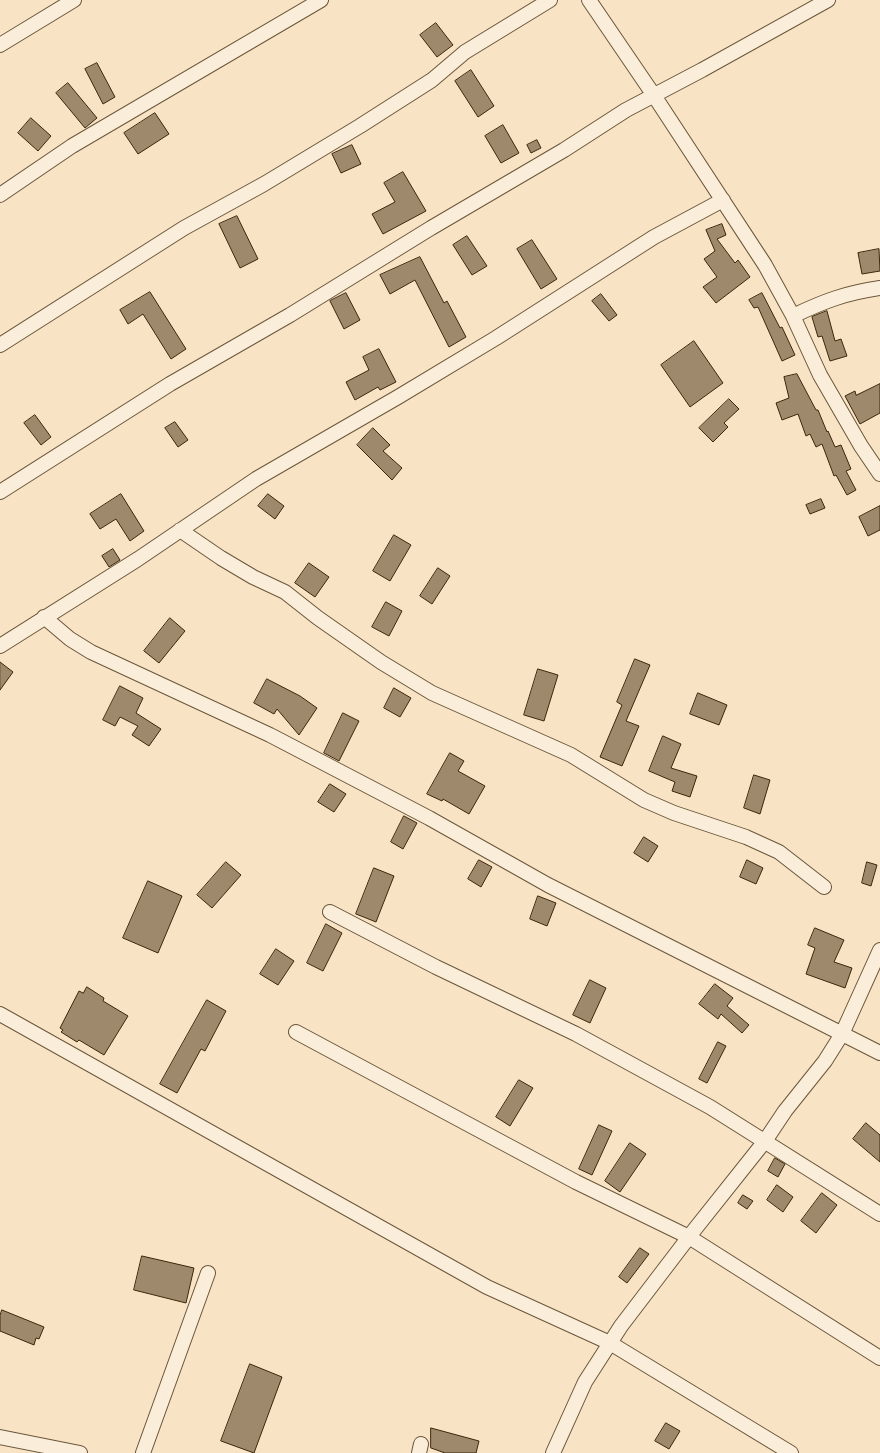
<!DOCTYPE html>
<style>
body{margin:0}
canvas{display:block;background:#f8e4c5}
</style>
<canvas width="880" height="1453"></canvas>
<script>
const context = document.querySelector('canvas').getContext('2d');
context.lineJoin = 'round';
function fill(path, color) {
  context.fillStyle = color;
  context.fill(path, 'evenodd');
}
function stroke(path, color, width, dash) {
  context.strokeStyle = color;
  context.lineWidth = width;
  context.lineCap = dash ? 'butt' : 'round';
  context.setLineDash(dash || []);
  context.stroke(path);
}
const building = new Path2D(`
 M 436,23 L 453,45 L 437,57 L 420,35 Z
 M 97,63 L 115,97 L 103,104 L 85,69 Z
 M 471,70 L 494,106 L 478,117 L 455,81 Z
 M 68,83 L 97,118 L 85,128 L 56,93 Z
 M 155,113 L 169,134 L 138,154 L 124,133 Z
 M 31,118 L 51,136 L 38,151 L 18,133 Z
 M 503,125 L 519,153 L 501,163 L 485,136 Z
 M 537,140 L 541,148 L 531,153 L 527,145 Z
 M 352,145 L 361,164 L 341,173 L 332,154 Z
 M 403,172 L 426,211 L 383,234 L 372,214 L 395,202 L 384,183 Z
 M 237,216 L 258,259 L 240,268 L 219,224 Z
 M 722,224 L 726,235 L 717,239 L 735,263 L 738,260 L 750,277 L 716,303 L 703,287 L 717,277 L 704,259 L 715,251 L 706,230 Z
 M 467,236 L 487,266 L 472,275 L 453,245 Z
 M 532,240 L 557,279 L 541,289 L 517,249 Z
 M 879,249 L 880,271 L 862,274 L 858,253 Z
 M 420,257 L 444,303 L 447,301 L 466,337 L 449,347 L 415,280 L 390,294 L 380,275 Z
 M 150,292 L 186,349 L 171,359 L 143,314 L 128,324 L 120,310 Z
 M 346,293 L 360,320 L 344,329 L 330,301 Z
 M 762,293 L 780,328 L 782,327 L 795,355 L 782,361 L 758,307 L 754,308 L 749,300 Z
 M 601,294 L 617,315 L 609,321 L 592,301 Z
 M 827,311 L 835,341 L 841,339 L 847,356 L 830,361 L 822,336 L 818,337 L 812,317 Z
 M 694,341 L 723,383 L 690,407 L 661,365 Z
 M 379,349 L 396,382 L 380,390 L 378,387 L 355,400 L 346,382 L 369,370 L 363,357 Z
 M 797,374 L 816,410 L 818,410 L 827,432 L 828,431 L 835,447 L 841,445 L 851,469 L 846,471 L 856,490 L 847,495 L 836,475 L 834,476 L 822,444 L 816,447 L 810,434 L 806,436 L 798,414 L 782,420 L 776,403 L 789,398 L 784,377 Z
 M 880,384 L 880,413 L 860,424 L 845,396 L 855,391 L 856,395 Z
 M 729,399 L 739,409 L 724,423 L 728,427 L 713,442 L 699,428 Z
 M 35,415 L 51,437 L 41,445 L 24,423 Z
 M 175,422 L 188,440 L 178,447 L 165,428 Z
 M 373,428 L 390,445 L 383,451 L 402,468 L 392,480 L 357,445 Z
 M 121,494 L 144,531 L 130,541 L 116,519 L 100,529 L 90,514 Z
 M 268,494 L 284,506 L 275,519 L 258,506 Z
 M 821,499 L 825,508 L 810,514 L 806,505 Z
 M 880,506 L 880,530 L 868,536 L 859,517 Z
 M 394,535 L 411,545 L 390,581 L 373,571 Z
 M 113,549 L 120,560 L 109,567 L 102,556 Z
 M 309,563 L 329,577 L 315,597 L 295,583 Z
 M 438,568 L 450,576 L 432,604 L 420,596 Z
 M 386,602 L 402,611 L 389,636 L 372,627 Z
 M 170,618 L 185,631 L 159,663 L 144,651 Z
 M 635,659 L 650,665 L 626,721 L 639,726 L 622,766 L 600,757 L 622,705 L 617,702 Z
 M 0,662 L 13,672 L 0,690 Z
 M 538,669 L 558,675 L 544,721 L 524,715 Z
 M 267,679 L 300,696 L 317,708 L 299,735 L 277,709 L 274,714 L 254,703 Z
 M 120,686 L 143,698 L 136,713 L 161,729 L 149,746 L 132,735 L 138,726 L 120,717 L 115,726 L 103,720 Z
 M 394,688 L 411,698 L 400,717 L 384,708 Z
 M 698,693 L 727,705 L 719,725 L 690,714 Z
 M 343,713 L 359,721 L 339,761 L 324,753 Z
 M 663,736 L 681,744 L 671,768 L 697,776 L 690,797 L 672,791 L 675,782 L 649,771 Z
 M 450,753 L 464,761 L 458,771 L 485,786 L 469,814 L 443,799 L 442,801 L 427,794 Z
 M 754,775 L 770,780 L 760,814 L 744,808 Z
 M 330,784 L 346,794 L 334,812 L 318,802 Z
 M 404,816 L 417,823 L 403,849 L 391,842 Z
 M 644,837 L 658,846 L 648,862 L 634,853 Z
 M 479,860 L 492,867 L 481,887 L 468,879 Z
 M 747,860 L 763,868 L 756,884 L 740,877 Z
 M 226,862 L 241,875 L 212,908 L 197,895 Z
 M 867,862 L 877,865 L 871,886 L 862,883 Z
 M 374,868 L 394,876 L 376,922 L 356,914 Z
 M 148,881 L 182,896 L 158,953 L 123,938 Z
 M 538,896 L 556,903 L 547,926 L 530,919 Z
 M 326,924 L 342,933 L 323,971 L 307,963 Z
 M 815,928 L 844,940 L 834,962 L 852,968 L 845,988 L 806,974 L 815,948 L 808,945 Z
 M 276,949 L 294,961 L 278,985 L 260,974 Z
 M 590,980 L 606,988 L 590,1023 L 573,1015 Z
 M 715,984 L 733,998 L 727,1006 L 749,1025 L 742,1033 L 721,1014 L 718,1019 L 699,1004 Z
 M 87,987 L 104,998 L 103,1001 L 128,1016 L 104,1055 L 79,1040 L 77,1042 L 61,1032 L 63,1030 L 60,1028 L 79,991 L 83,993 Z
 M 207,1000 L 226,1011 L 205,1051 L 201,1049 L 177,1093 L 160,1084 Z
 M 718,1042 L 726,1046 L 707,1083 L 699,1079 Z
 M 519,1080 L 533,1088 L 510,1126 L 496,1117 Z
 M 866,1123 L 880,1135 L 880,1162 L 853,1139 Z
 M 599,1125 L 612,1131 L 592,1175 L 579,1169 Z
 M 630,1143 L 646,1154 L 620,1192 L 605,1181 Z
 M 775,1158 L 785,1164 L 778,1177 L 768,1171 Z
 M 777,1185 L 793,1197 L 783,1212 L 767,1200 Z
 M 822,1193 L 837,1205 L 816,1233 L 801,1221 Z
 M 743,1195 L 753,1201 L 747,1209 L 738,1203 Z
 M 640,1248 L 649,1254 L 627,1283 L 619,1277 Z
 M 142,1256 L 194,1268 L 186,1303 L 134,1290 Z
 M 2,1310 L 44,1327 L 39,1339 L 36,1338 L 34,1345 L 0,1331 L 0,1316 Z
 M 250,1364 L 282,1377 L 254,1453 L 221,1441 Z
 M 666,1423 L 680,1431 L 669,1449 L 655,1441 Z
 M 431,1428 L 479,1441 L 476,1453 L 445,1453 L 431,1448 Z`);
fill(building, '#9e896c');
stroke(building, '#3c270c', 1);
const street = new Path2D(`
 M 589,0 L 653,94 L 765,265 L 793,316 L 820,375 L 861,446 L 880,474
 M 0,45 L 74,0
 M 0,195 L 72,146 L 321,0
 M 793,316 C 824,301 846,293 880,288
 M 0,345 L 184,228 L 264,184 L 360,126 L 432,80 L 465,52 L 550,0
 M 0,492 L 170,384 L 290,315 L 431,228 L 564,150 L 626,110 L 702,70 L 828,0
 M 180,530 L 221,558 L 253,577 L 285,592 L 318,618 L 381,662 L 432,693 L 571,755 L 644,800 L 674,813 L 746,837 L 779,852 L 824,887
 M 44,617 L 70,639 L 91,652 L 270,735 L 429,818 L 548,885 L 880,1053
 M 0,646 L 138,559 L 256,479 L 398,397 L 496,338 L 654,237 L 723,200
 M 330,912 L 436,967 L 576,1034 L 710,1107 L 880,1214
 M 0,1014 L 487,1287 L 610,1343 L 791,1453
 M 296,1032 L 576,1182 L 689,1237 L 880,1358
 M 0,1437 L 80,1453
 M 143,1453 L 208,1273
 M 419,1453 L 421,1444
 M 553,1453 L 585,1382 L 621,1326 L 695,1229 L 765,1141 L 785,1111 L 825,1061 L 842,1034 L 880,950`);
stroke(street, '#6b563a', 16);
stroke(street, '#faedd9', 14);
</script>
